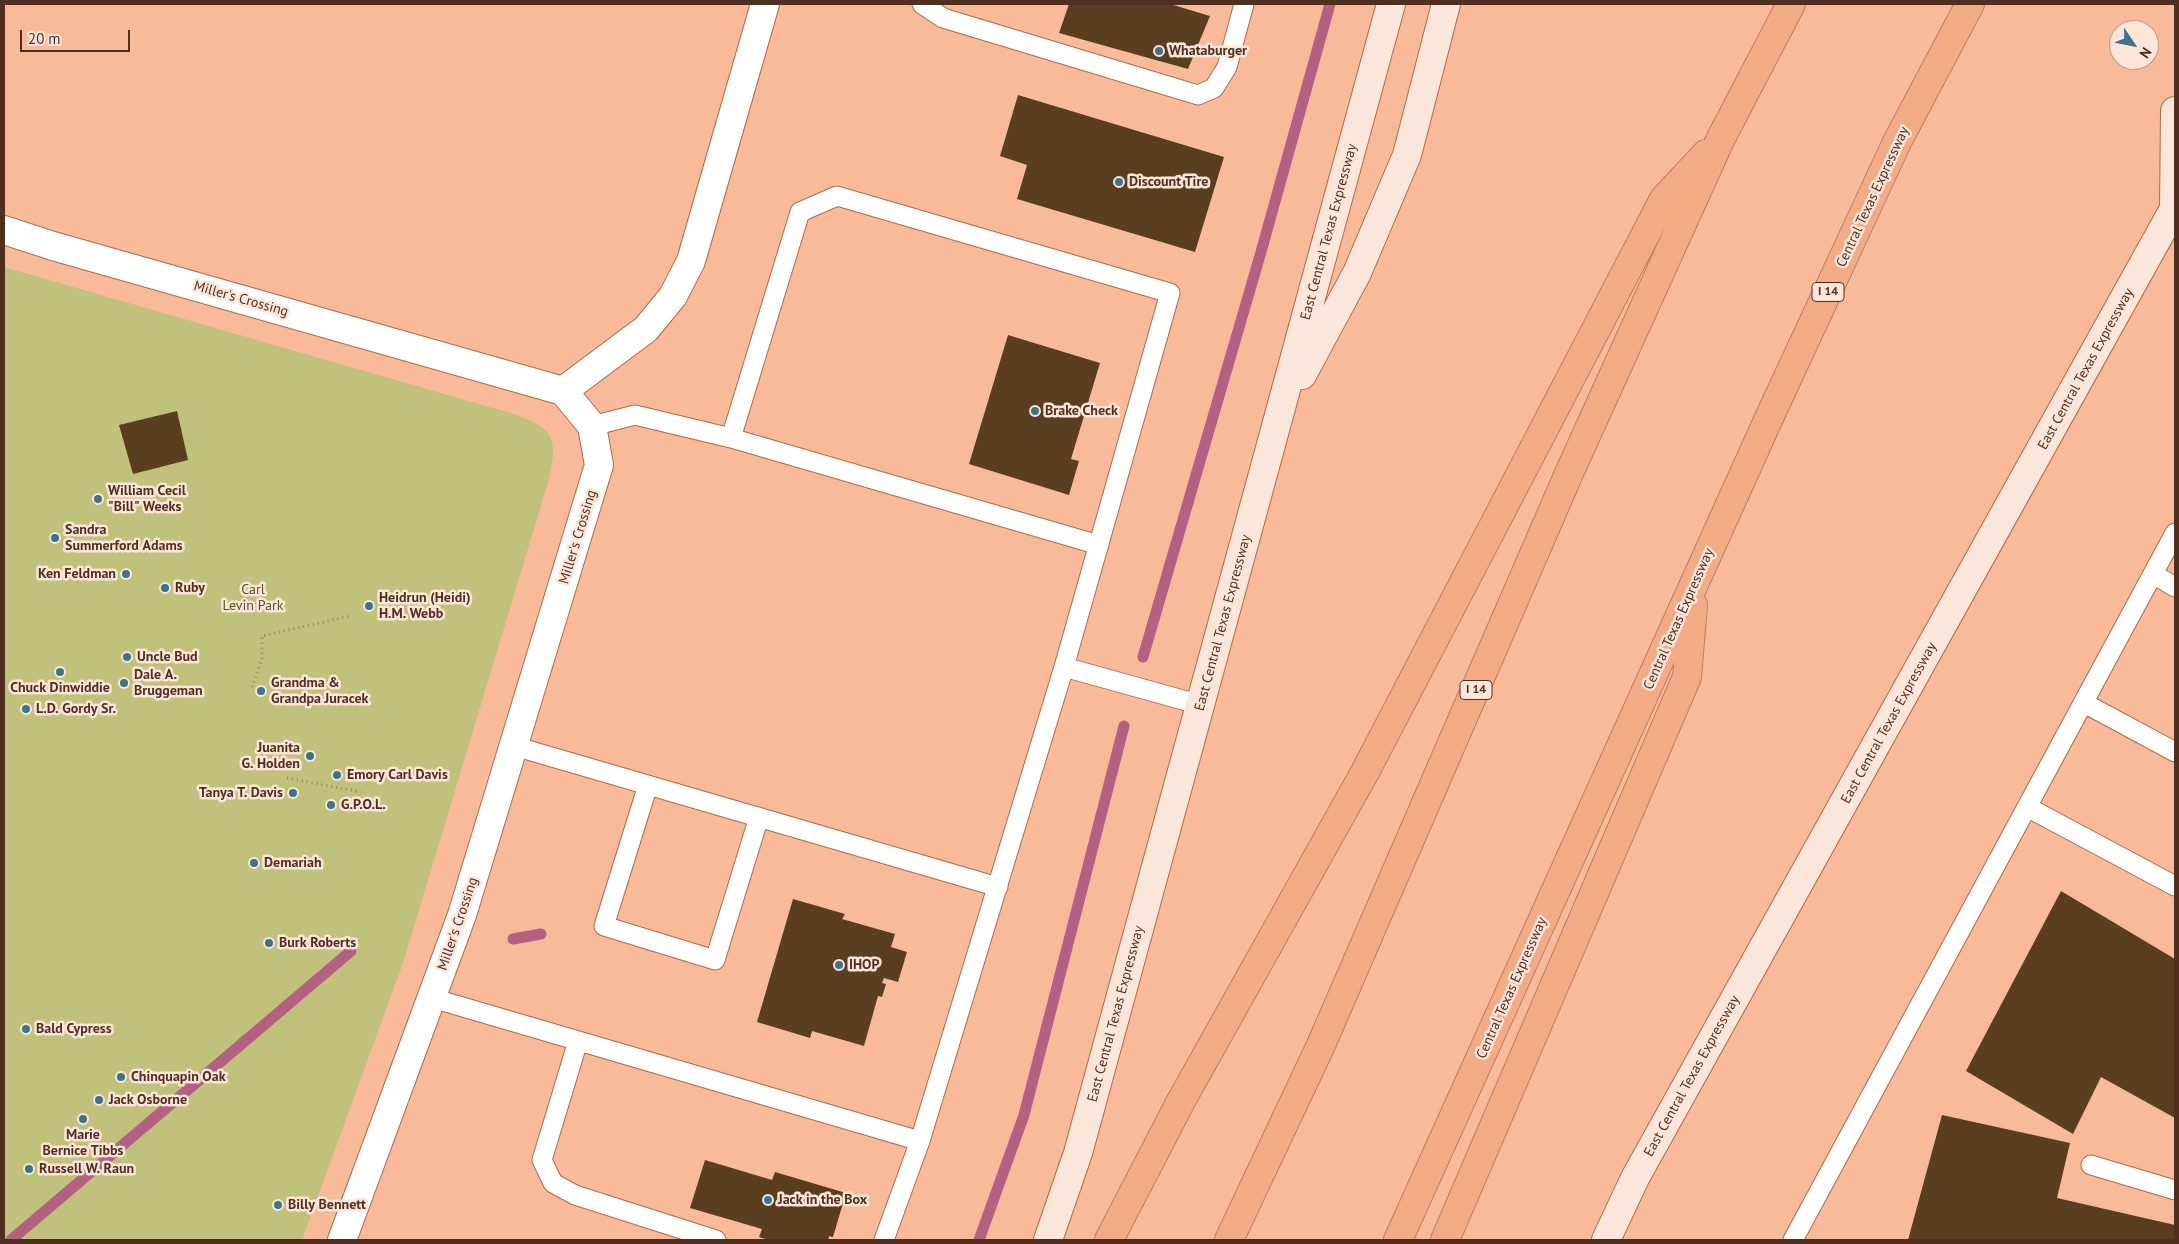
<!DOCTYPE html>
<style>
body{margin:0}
#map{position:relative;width:2179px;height:1244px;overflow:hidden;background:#f9ba9a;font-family:"PT Sans",sans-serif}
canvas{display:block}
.frame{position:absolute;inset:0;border:5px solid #4f3020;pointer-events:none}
.north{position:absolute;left:2109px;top:20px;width:50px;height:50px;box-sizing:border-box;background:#fee5d9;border:1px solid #b89d8f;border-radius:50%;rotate:124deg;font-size:14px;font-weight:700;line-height:20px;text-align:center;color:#4f3020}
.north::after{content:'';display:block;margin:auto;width:18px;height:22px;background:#3a748d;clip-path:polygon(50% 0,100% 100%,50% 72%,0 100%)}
.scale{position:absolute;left:20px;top:30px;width:110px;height:22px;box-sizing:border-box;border:2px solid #4f3020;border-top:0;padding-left:6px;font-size:15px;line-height:18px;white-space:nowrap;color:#4f3020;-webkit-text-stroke:4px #fee5d9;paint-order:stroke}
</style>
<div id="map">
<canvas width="2179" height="1244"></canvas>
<div class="frame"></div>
<div class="north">N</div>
<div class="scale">20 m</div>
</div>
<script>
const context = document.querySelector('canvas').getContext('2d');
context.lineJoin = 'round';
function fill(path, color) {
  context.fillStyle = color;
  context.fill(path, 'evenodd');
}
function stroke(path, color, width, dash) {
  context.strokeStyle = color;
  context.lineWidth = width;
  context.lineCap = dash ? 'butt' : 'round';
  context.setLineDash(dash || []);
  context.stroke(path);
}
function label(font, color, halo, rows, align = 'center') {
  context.font = font + ' "PT Sans",sans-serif';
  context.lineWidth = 5;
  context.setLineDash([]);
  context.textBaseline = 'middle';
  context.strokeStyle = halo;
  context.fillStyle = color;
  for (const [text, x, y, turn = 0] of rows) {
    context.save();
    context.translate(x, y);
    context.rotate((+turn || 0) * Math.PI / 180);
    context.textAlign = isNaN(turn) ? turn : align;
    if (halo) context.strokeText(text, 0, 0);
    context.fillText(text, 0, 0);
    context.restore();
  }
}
fill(new Path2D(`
 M 4,267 L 517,415 C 556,430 557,440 549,479 L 403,963 L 302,1240 L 4,1240 Z`), '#c0c17a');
stroke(new Path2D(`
 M 1143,657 L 1261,252 L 1330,4
 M 513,939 L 541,934
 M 11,1240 L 351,951
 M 979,1240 L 1024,1115 L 1124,726`), '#b46083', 11);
fill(new Path2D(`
 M 1069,4 L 1170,4 L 1210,16 L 1188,69 L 1059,33 Z
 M 1018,95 L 1224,157 L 1195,252 L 1017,199 L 1027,165 L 1000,156 Z
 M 1008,335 L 1100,363 L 1071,459 L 1079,461 L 1069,495 L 969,464 Z
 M 177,411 L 188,460 L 133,474 L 119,425 Z
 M 2061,891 L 2175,959 L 2175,1118 L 2101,1077 L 2073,1134 L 1966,1071 Z
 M 793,899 L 845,914 L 842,919 L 895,934 L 891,947 L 907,952 L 898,982 L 884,978 L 882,983 L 886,984 L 882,997 L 878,996 L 864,1046 L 812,1031 L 810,1038 L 757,1022 Z
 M 1942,1115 L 2070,1143 L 2057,1198 L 2175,1225 L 2175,1240 L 1908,1240 Z
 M 705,1160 L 772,1180 L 775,1172 L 846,1193 L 833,1237 L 829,1236 L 828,1240 L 769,1240 L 759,1237 L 762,1229 L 690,1208 Z`), '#593f20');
const lane = new Path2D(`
 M 922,4 L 943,18 L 1198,95 L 1214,88 L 1227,67 L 1244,4
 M 592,426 L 635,415 L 731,438 L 1099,545
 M 731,438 L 800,212 L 837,196 L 1170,293 L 1064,667 L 1201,705
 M 2153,574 L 2175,587
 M 2084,703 L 2175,752
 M 514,746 L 998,887
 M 648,785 L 604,926 L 715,960 L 759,817
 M 2027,807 L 2175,886
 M 432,998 L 920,1141
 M 578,1041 L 542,1160 L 553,1183 L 575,1195 L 716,1240
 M 2091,1165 L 2175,1190
 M 884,1240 L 920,1141 L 1064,667
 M 1793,1240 L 2175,533`);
const street = new Path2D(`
 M 4,230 L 53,246 L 563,391 L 592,426 L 599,465 L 462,915 L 342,1240
 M 563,391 L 646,329 L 673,296 L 691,261 L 765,4`);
const secondary = new Path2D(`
 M 2174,209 L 2175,111
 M 1302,375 L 1357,273 L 1407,155 L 1446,4
 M 1048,1240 L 1078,1153 L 1391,4
 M 1606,1240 L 1635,1178 L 2175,207`);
const highway = new Path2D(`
 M 1109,1240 L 1181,1101 L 1365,772 L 1664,199 L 1706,154
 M 1229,1240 L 1321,1045 L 1570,471 L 1721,138 L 1791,4
 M 1398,1240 L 1769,418 L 1897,142 L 1970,4
 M 1445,1240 L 1687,677 L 1693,605`);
stroke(lane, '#b16a43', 21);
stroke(street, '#b16a43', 30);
stroke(secondary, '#b16a43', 30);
stroke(highway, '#ba8062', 30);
stroke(new Path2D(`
 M 252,687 L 262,659 L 262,636 L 350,616
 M 287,778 L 361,792`), '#af7e65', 3, [1, 4]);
stroke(lane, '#fff', 19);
stroke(street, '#fff', 28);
stroke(secondary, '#fbe6db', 28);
stroke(highway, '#f3ab86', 28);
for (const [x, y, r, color] of [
 [1159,51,5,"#3a748d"],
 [1119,182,5,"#3a748d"],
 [1035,411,5,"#3a748d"],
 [98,499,5,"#3a748d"],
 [55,538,5,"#3a748d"],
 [126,574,5,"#3a748d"],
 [165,588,5,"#3a748d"],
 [369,606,5,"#3a748d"],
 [127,657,5,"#3a748d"],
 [60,672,5,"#3a748d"],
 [124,683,5,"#3a748d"],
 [261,691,5,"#3a748d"],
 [26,709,5,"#3a748d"],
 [310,756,5,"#3a748d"],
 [337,775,5,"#3a748d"],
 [293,793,5,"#3a748d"],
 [331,805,5,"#3a748d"],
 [254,863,5,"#3a748d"],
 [269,943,5,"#3a748d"],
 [839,965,5,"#3a748d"],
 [26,1029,5,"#3a748d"],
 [121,1077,5,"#3a748d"],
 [99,1100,5,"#3a748d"],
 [83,1119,5,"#3a748d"],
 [29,1169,5,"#3a748d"],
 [768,1200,5,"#3a748d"],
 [278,1205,5,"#3a748d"]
]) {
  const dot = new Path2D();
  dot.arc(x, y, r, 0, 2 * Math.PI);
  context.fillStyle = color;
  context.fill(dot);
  stroke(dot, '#fee5d9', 2);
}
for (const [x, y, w] of [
 [1828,292,32],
 [1476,690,32]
]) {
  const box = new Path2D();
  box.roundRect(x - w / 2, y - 9.5, w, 19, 4);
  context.fillStyle = '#fee5d9';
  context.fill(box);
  stroke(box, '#4f3020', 1);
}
label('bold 12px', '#4f3020', null, [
 ["I 14",1828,292],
 ["I 14",1476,690]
]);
label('bold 14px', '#4f3020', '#fee5d9', [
 ["Whataburger",1169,51],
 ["Discount Tire",1129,182],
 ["Brake Check",1045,411],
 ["William Cecil",108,491],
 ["\"Bill\" Weeks",108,507],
 ["Sandra",65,530],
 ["Summerford Adams",65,546],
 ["Ken Feldman",116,574,"right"],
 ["Ruby",175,588],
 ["Heidrun (Heidi)",379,598],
 ["H.M. Webb",379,614],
 ["Uncle Bud",137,657],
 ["Dale A.",134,675],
 ["Bruggeman",134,691],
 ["Grandma &",271,683],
 ["Grandpa Juracek",271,699],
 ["Chuck Dinwiddie",60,688,"center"],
 ["L.D. Gordy Sr.",36,709],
 ["Juanita",300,748,"right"],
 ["G. Holden",300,764,"right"],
 ["Emory Carl Davis",347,775],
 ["Tanya T. Davis",283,793,"right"],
 ["G.P.O.L.",341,805],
 ["Demariah",264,863],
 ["Burk Roberts",279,943],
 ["IHOP",849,965],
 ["Bald Cypress",36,1029],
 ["Chinquapin Oak",131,1077],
 ["Jack Osborne",109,1100],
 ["Marie",83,1135,"center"],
 ["Bernice Tibbs",83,1151,"center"],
 ["Russell W. Raun",39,1169],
 ["Jack in the Box",778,1200],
 ["Billy Bennett",288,1205]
], 'left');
label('14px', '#4f3020', '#fee5d9', [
 ["Central Texas Expressway",1873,197,-65],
 ["East Central Texas Expressway",1329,232,-75],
 ["Miller's Crossing",241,299,16],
 ["East Central Texas Expressway",2086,369,-61],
 ["Miller's Crossing",578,537,-73],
 ["Central Texas Expressway",1679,619,-66],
 ["East Central Texas Expressway",1223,623,-75],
 ["East Central Texas Expressway",1889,723,-61],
 ["Miller's Crossing",458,924,-71],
 ["Central Texas Expressway",1512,988,-66],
 ["East Central Texas Expressway",1116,1014,-75],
 ["East Central Texas Expressway",1692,1076,-61]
]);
label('14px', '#555422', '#fee5d9', [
 ["Carl",253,590],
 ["Levin Park",253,606]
]);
</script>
